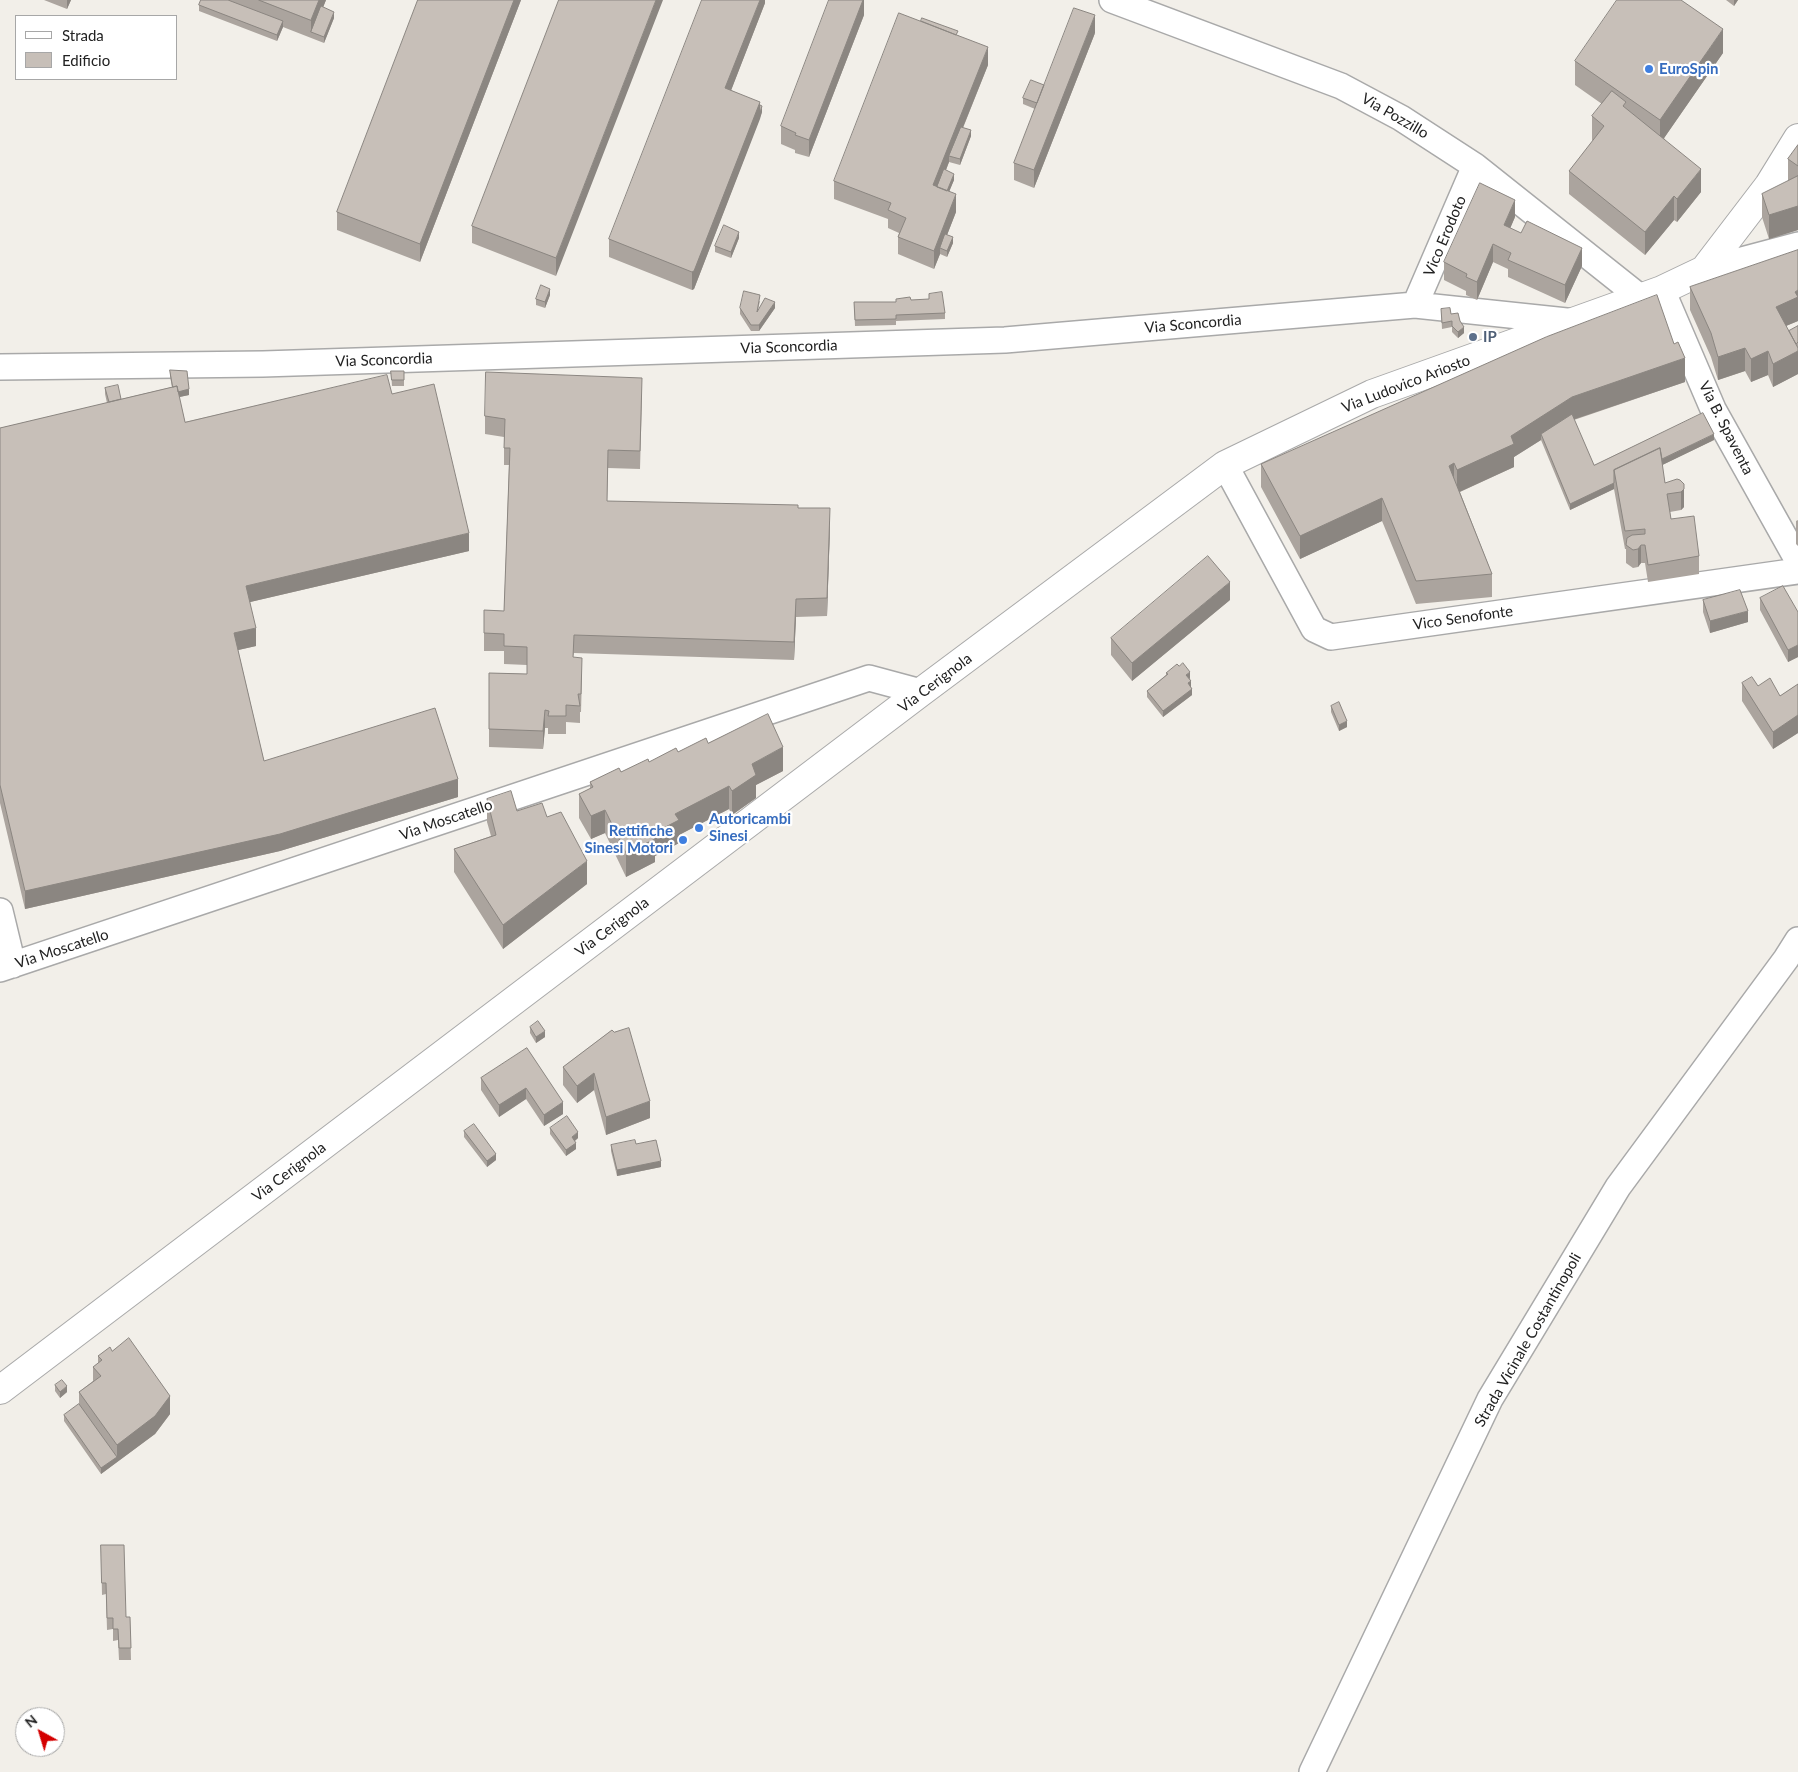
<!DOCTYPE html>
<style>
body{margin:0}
#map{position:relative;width:1798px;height:1772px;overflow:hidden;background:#f2efe9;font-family:Lato,sans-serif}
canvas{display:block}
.legend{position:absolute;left:15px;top:15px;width:162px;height:65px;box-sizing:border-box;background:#fff;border:1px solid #a7a7a7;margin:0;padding:6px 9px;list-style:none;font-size:15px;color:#222}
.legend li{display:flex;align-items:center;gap:10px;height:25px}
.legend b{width:25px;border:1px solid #a7a7a7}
.north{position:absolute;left:15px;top:1707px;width:50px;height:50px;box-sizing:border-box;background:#fff;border:1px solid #a7a7a7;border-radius:50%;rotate:321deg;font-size:14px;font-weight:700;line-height:20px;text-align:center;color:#222}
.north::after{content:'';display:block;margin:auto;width:18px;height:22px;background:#d40000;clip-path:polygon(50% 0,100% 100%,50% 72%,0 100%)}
</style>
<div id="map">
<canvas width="1798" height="1772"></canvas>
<ul class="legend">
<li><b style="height:6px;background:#fff"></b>Strada</li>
<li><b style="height:14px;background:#c7bfb8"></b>Edificio</li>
</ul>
<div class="north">N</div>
</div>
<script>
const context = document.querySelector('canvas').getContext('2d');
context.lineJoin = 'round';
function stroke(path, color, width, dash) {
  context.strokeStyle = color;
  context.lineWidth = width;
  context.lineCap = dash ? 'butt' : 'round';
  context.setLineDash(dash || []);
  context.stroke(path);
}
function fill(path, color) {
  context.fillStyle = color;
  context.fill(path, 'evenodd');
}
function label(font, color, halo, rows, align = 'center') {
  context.font = font + ' Lato,sans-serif';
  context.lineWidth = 4.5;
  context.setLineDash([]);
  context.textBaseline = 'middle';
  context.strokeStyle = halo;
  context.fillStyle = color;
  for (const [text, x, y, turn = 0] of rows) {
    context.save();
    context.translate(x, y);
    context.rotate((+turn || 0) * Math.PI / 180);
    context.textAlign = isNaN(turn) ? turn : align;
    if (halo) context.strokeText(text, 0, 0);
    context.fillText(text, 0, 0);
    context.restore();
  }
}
const minor = new Path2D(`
 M 1112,0 L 1341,86 L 1401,118 L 1475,166 L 1641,298
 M 1704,270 L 1798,245
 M 1662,290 L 1713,409 L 1798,561
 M 1415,305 L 1475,166
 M 0,367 L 263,364 L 1005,340 L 1415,305 L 1576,322
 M 1225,465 L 1314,629 L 1331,637 L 1798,571
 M 0,911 L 13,965
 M 0,969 L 869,678 L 921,692
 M 1312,1772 L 1490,1399 L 1618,1187 L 1786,959 L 1798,940`);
const tertiary = new Path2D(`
 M 0,1390 L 921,692 L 1225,465 L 1372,394 L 1662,290 L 1704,270 L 1769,185 L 1798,138`);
stroke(minor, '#a9a9a9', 28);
stroke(tertiary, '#a9a9a9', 30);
stroke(minor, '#fff', 25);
stroke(tertiary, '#fff', 28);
fill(new Path2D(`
 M 44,0 L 71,0 L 67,9 Z
 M 201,0 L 326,0 L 323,7 L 334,18 L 324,43 L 283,27 L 277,41 L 199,11 L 199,5 Z
 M 418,0 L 521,0 L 420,262 L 337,230 L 337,212 Z
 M 559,0 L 556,276 L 472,243 L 472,226 Z
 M 765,0 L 765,3 L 731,90 L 760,105 L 762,112 L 694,289 L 692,290 L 609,257 L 609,239 Z
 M 864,0 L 864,15 L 809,157 L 795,153 L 795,150 L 781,144 L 781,126 Z
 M 1726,0 L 1738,0 L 1734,6 Z
 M 1095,33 L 1034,188 L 1014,180 L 1014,163 L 1035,109 L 1023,104 L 1023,98 L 1044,85 Z
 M 958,35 L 988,65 L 963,128 L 971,136 L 960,165 L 949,162 L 946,170 L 954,180 L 949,191 L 956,212 L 947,235 L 953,243 L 947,257 L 940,254 L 934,269 L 898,254 L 898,237 L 899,233 L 888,228 L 888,219 L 834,199 L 834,181 Z
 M 1723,53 L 1664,138 L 1701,192 L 1677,222 L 1674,220 L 1645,255 L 1569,194 L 1569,171 L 1593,141 L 1592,140 L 1592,116 L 1602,104 L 1575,85 L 1575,61 Z
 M 1798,145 L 1798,230 L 1769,239 L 1762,217 L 1762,194 L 1788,181 L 1788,159 Z
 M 1515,217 L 1510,228 L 1582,266 L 1565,303 L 1508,277 L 1508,269 L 1493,262 L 1477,300 L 1466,295 L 1466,291 L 1444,280 L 1444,262 Z
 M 739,238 L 731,258 L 715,252 L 715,246 Z
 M 1798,250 L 1798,321 L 1786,326 L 1789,331 L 1798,326 L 1798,374 L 1773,387 L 1768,375 L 1751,382 L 1745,371 L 1718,380 L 1711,357 L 1690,310 L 1690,287 Z
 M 550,295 L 545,308 L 536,305 L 536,299 Z
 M 911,300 L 945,313 L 945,319 L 896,321 L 896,325 L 855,326 L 854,302 L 896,302 Z
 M 760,301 L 758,310 L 775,308 L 759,331 L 751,331 L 740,314 L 740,308 Z
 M 1441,309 L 1451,314 L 1464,333 L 1458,338 L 1452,332 L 1452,327 L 1442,329 Z
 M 1674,344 L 1685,382 L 1574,420 L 1594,465 L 1714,440 L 1662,465 L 1665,483 L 1680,480 L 1684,507 L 1681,510 L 1670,512 L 1671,519 L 1699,556 L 1699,574 L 1648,582 L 1645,563 L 1641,563 L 1638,567 L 1633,568 L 1626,563 L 1626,549 L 1625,549 L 1614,489 L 1570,510 L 1541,440 L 1514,457 L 1514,467 L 1460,492 L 1492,574 L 1492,597 L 1416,604 L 1382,521 L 1300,559 L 1261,487 L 1261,464 Z
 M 170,370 L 189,395 L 179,397 L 185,422 L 392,394 L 469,551 L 250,602 L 256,646 L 238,650 L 264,761 L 458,797 L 280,851 L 25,909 L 0,803 L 0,428 L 107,403 L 105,394 L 105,388 L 121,399 L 172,387 L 170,376 Z
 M 391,371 L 404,371 L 404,386 L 392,386 Z
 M 642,396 L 640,469 L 608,468 L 607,501 L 798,508 L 830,526 L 827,616 L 796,617 L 794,660 L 574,653 L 573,657 L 582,676 L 581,712 L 580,712 L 580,723 L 566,722 L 566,734 L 548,734 L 548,728 L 545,728 L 543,749 L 489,747 L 489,673 L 527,674 L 527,665 L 504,664 L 504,651 L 484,651 L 484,610 L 504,611 L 509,465 L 504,465 L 504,437 L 485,434 L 485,416 Z
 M 1798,520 L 1798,546 L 1796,544 L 1796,521 Z
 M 1760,598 L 1798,612 L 1798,657 L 1788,662 L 1760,610 Z
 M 1230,600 L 1132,681 L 1111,655 L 1111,638 Z
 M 1703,600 L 1748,622 L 1710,633 L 1703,612 Z
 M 1166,673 L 1190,678 L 1192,695 L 1163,717 L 1147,697 L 1147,691 L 1166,675 Z
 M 1742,683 L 1758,686 L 1780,696 L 1798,684 L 1798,733 L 1773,749 L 1742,701 Z
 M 1331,706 L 1347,727 L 1339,731 L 1331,712 Z
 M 708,743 L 783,771 L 756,785 L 756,798 L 732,815 L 729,809 L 679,835 L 679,843 L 655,856 L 655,862 L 626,877 L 605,833 L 591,839 L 579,818 L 579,794 L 590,789 L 590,782 Z
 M 487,799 L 517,811 L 547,817 L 587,884 L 503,949 L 454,872 L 454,849 L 491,836 L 487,822 Z
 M 530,1027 L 545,1037 L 536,1043 L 530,1033 Z
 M 612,1030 L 650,1118 L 606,1135 L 594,1090 L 577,1103 L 563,1085 L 563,1067 Z
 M 527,1048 L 563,1114 L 544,1126 L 526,1099 L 499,1117 L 481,1090 L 481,1078 Z
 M 550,1128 L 578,1138 L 575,1141 L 576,1149 L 566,1156 L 550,1134 Z
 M 464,1131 L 496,1160 L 487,1167 L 464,1137 Z
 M 636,1144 L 661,1167 L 617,1176 L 611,1151 L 611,1145 Z
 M 112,1351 L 170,1414 L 155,1434 L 101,1474 L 64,1421 L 64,1415 L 79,1404 L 79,1392 L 93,1381 L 93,1367 L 98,1363 L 98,1356 Z
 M 55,1385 L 67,1392 L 60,1398 L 55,1391 Z
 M 101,1545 L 126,1617 L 130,1617 L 131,1660 L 119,1660 L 118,1640 L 113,1641 L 113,1629 L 107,1630 L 106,1594 L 102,1595 Z`), '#aba49e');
fill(new Path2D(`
 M 67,0 L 71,0 L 67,9 Z
 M 319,0 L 326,0 L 313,33 L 311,32 L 311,20 Z
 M 514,0 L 521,0 L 420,262 L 420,244 Z
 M 656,0 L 663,0 L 556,276 L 556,258 Z
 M 760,0 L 765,0 L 765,3 L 727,101 L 725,88 Z
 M 863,0 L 864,0 L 864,15 L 809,157 L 809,140 Z
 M 1734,0 L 1738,0 L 1734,6 Z
 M 334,12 L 334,18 L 324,43 L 324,37 Z
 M 1095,15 L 1095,33 L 1034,188 L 1034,170 Z
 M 283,21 L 283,27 L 277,41 L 277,35 Z
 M 1723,29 L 1723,53 L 1660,144 L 1660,120 Z
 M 988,47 L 988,65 L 951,157 L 949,156 L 949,162 L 935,198 L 933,185 Z
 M 760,102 L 760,113 L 762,106 L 762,112 L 760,119 L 694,289 L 692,290 L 692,272 Z
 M 971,130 L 971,136 L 960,165 L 960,159 Z
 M 1701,169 L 1701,192 L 1677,222 L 1677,199 Z
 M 954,174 L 954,180 L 943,207 L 943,201 Z
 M 956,194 L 956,212 L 942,248 L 940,248 L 940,254 L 934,269 L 934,251 Z
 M 1674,196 L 1674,220 L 1645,255 L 1645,232 Z
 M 1515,200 L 1515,217 L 1504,243 L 1504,225 Z
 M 1798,206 L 1798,230 L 1769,239 L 1769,215 Z
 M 739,232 L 739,238 L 731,258 L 731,252 Z
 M 953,237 L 953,243 L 947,257 L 947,251 Z
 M 1493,244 L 1493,262 L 1477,300 L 1477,282 Z
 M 1582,248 L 1582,266 L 1565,303 L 1565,285 Z
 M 550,289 L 550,295 L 545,308 L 545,302 Z
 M 1798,290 L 1798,321 L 1776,330 L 1776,307 Z
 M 775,302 L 775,308 L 759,331 L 759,325 Z
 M 1464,327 L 1464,333 L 1458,338 L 1458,332 Z
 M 1745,348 L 1745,371 L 1718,380 L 1718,357 Z
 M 1768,351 L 1768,375 L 1751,382 L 1751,359 Z
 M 1798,351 L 1798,374 L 1773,387 L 1773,364 Z
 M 1685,358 L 1685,382 L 1572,420 L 1541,434 L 1541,440 L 1514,457 L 1514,467 L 1457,493 L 1457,470 L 1572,397 Z
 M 189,389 L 189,395 L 175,398 L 175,392 Z
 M 1714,434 L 1714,440 L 1617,487 L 1616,482 Z
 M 1454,463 L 1454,487 L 1449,466 Z
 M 1614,483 L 1614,489 L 1570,510 L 1570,504 Z
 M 1684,489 L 1684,507 L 1681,510 L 1681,492 Z
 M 1382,498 L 1382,521 L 1300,559 L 1300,536 Z
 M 830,508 L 830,526 L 827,616 L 827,598 Z
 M 469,533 L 469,551 L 246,603 L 246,586 Z
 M 1641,545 L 1641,563 L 1638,567 L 1638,549 Z
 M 1230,582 L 1230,600 L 1132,681 L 1132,663 Z
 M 796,599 L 796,617 L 794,660 L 794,642 Z
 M 1748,611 L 1748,622 L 1710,633 L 1710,621 Z
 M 256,628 L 256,646 L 234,651 L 234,633 Z
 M 1798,645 L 1798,657 L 1788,662 L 1788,650 Z
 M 1190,672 L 1190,678 L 1186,681 L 1186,675 Z
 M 1191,681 L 1191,687 L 1188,689 L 1188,683 Z
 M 1192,689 L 1192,695 L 1163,717 L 1163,711 Z
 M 545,710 L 545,728 L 543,749 L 543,731 Z
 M 1798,715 L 1798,733 L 1773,749 L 1773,732 Z
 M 1347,721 L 1347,727 L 1339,731 L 1339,725 Z
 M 783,747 L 783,771 L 756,785 L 756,798 L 732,815 L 732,791 L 752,764 Z
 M 458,779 L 458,797 L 280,851 L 25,909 L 25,891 Z
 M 729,786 L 729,809 L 679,835 L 679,843 L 655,856 L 655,862 L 626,877 L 626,853 L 652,834 L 675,814 Z
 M 605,810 L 605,833 L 591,839 L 591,816 Z
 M 587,861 L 587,884 L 503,949 L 503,925 Z
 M 545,1031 L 545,1037 L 536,1043 L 536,1037 Z
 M 594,1073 L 594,1090 L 577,1103 L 577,1086 Z
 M 526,1088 L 526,1099 L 499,1117 L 499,1105 Z
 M 650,1101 L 650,1118 L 606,1135 L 606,1117 Z
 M 563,1102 L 563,1114 L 544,1126 L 544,1115 Z
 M 578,1132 L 578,1138 L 572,1143 L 572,1137 Z
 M 576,1143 L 576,1149 L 566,1156 L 566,1150 Z
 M 496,1154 L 496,1160 L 487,1167 L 487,1161 Z
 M 661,1161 L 661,1167 L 617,1176 L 617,1170 Z
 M 67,1386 L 67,1392 L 60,1398 L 60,1392 Z
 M 170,1396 L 170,1414 L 155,1434 L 101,1474 L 101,1468 L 117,1457 L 117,1445 Z`), '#8b8681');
const building = new Path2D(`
 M 201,0 L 228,0 L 283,21 L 277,35 L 199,5 Z
 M 259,0 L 319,0 L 311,20 Z
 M 418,0 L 514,0 L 420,244 L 337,212 Z
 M 559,0 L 656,0 L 556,258 L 472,226 Z
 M 702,0 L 760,0 L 725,88 L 760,102 L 694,271 L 692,272 L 609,239 Z
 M 829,0 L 863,0 L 809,140 L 795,135 L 796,133 L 781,126 Z
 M 1617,0 L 1681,0 L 1723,29 L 1660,120 L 1575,61 Z
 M 321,6 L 334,12 L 324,37 L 311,32 Z
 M 1074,8 L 1095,15 L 1034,170 L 1014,163 Z
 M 899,13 L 988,47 L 933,185 L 956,194 L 934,251 L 898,237 L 906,218 L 888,210 L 891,203 L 834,181 Z
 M 922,18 L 958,31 L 956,35 L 921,21 Z
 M 1031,80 L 1044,85 L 1037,103 L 1023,98 Z
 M 1612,91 L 1626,102 L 1623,106 L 1701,169 L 1677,199 L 1674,196 L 1645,232 L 1569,171 L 1604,126 L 1592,116 Z
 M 760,105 L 762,106 L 760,113 Z
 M 961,127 L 971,130 L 960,159 L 949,156 Z
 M 1798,145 L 1798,166 L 1788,159 Z
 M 944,169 L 954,174 L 947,191 L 937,187 Z
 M 1798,176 L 1798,206 L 1769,215 L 1762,194 Z
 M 1480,183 L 1515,200 L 1504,225 L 1521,233 L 1527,221 L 1582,248 L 1565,285 L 1508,260 L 1511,253 L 1493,244 L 1477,282 L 1466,277 L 1467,274 L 1444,262 Z
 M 724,225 L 739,232 L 731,252 L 715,246 Z
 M 945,234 L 953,237 L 947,251 L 940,248 Z
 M 1798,250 L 1798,290 L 1795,292 L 1798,297 L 1776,307 L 1798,348 L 1798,351 L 1773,364 L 1768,351 L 1751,359 L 1745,348 L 1718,357 L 1711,333 L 1690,287 Z
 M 541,285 L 550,289 L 545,302 L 536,299 Z
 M 744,291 L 760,295 L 757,312 L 765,298 L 775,302 L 759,325 L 751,325 L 740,308 Z
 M 942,292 L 945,313 L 896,315 L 896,319 L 855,320 L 854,302 L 896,302 L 896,299 L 910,297 L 911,300 L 929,299 L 929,294 Z
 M 1657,295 L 1674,344 L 1678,342 L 1685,358 L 1572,397 L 1511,436 L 1514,444 L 1457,470 L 1454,463 L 1449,466 L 1492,574 L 1416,581 L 1382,498 L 1300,536 L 1261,464 L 1546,337 Z
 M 1450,308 L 1451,314 L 1458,313 L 1460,321 L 1464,327 L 1458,332 L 1452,326 L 1452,321 L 1442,323 L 1441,309 Z
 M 1798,326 L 1798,342 L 1796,344 L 1789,331 Z
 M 170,370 L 187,371 L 189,389 L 178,392 L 177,386 L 173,387 Z
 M 391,371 L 404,371 L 404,380 L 392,380 Z
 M 486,372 L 642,378 L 640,451 L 608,450 L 607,501 L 798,505 L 798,508 L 830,508 L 827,598 L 796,599 L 794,642 L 574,635 L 573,657 L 582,658 L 581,694 L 578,694 L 580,706 L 566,705 L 566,716 L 548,716 L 549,711 L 545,710 L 543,731 L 489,729 L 489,673 L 527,674 L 527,647 L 504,646 L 504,634 L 484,633 L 484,610 L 504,611 L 510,448 L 504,448 L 505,419 L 485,416 Z
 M 387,375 L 392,394 L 434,384 L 469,533 L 246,586 L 256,628 L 234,633 L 264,761 L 435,708 L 458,779 L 280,834 L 25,891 L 0,785 L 0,428 L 177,386 L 185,422 Z
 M 118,385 L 121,399 L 109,402 L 105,388 Z
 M 1703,413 L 1714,434 L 1662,459 L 1660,448 L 1614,470 L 1614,483 L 1570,504 L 1541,434 L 1572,414 L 1594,465 Z
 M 1660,448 L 1665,483 L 1677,479 L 1680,480 L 1684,484 L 1684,489 L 1681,492 L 1667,494 L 1671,519 L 1694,516 L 1699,556 L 1648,565 L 1645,545 L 1641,545 L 1638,549 L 1633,550 L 1626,545 L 1627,538 L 1632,535 L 1645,534 L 1645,529 L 1625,531 L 1614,470 Z
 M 1208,556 L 1230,582 L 1132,663 L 1111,638 Z
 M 1783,586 L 1798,612 L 1798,645 L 1788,650 L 1760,598 Z
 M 1740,590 L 1748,611 L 1710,621 L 1703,600 Z
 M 1183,663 L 1190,672 L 1186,675 L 1191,681 L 1188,683 L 1192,689 L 1163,711 L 1147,691 L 1168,674 L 1166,673 L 1177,664 L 1179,666 Z
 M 1752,677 L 1758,686 L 1770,678 L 1780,696 L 1798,684 L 1798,715 L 1773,732 L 1742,683 Z
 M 1339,702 L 1347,721 L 1339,725 L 1331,706 Z
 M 768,714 L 783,747 L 752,764 L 756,775 L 732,791 L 729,786 L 675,814 L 679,820 L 652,834 L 655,839 L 626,853 L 605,810 L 591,816 L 579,794 L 593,787 L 590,782 L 619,768 L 621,772 L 648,759 L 649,762 L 676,748 L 678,752 L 706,738 L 708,743 Z
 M 511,791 L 517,811 L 542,803 L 547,817 L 561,812 L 587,861 L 503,925 L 454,849 L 496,835 L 487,799 Z
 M 538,1021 L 545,1031 L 536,1037 L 530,1027 Z
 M 629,1028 L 650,1101 L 606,1117 L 594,1073 L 577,1086 L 563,1067 L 612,1030 L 614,1032 Z
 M 527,1048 L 563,1102 L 544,1115 L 526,1088 L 499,1105 L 481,1078 Z
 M 567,1116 L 578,1132 L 572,1137 L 576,1143 L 566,1150 L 550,1128 Z
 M 474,1124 L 496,1154 L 487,1161 L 464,1131 Z
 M 635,1140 L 636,1144 L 656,1140 L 661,1161 L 617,1170 L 611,1145 Z
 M 129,1338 L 170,1396 L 155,1416 L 117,1445 L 79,1392 L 101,1376 L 93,1367 L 102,1360 L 98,1356 L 110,1347 L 112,1351 Z
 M 62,1380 L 67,1386 L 60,1392 L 55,1385 Z
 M 79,1404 L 117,1457 L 101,1468 L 64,1415 Z
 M 101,1545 L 124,1545 L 126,1617 L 130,1617 L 131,1648 L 119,1648 L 118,1629 L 113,1629 L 113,1618 L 107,1618 L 106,1583 L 102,1583 Z`);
fill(building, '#c7bfb8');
stroke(building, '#8b8681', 1);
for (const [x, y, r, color] of [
 [1649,69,5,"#3f7fe0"],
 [1473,337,5,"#5c6f8a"],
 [699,828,5,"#3f7fe0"],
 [683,840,5,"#3f7fe0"]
]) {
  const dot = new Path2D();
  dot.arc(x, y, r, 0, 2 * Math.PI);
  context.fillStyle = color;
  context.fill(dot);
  stroke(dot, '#fff', 2);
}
label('bold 15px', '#366cbe', '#fff', [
 ["EuroSpin",1659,69],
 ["Autoricambi",709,819],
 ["Sinesi",709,836],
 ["Rettifiche",673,831,"right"],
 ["Sinesi Motori",673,848,"right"]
], 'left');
label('15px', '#222', '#fff', [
 ["Via Pozzillo",1395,116,30],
 ["Vico Erodoto",1445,236,-67],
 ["Via Sconcordia",1193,324,-5],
 ["Via Sconcordia",789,347,-2],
 ["Via Sconcordia",384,360,-2],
 ["Via Ludovico Ariosto",1406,384,-21],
 ["Via B. Spaventa",1726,428,63],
 ["Vico Senofonte",1463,618,-8],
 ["Via Cerignola",935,683,-37],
 ["Via Moscatello",446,820,-19],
 ["Via Cerignola",612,927,-37],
 ["Via Moscatello",62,949,-18],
 ["Via Cerignola",289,1172,-37],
 ["Strada Vicinale Costantinopoli",1528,1340,-60]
]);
label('bold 15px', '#4e5e75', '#fff', [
 ["IP",1483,337]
], 'left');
</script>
